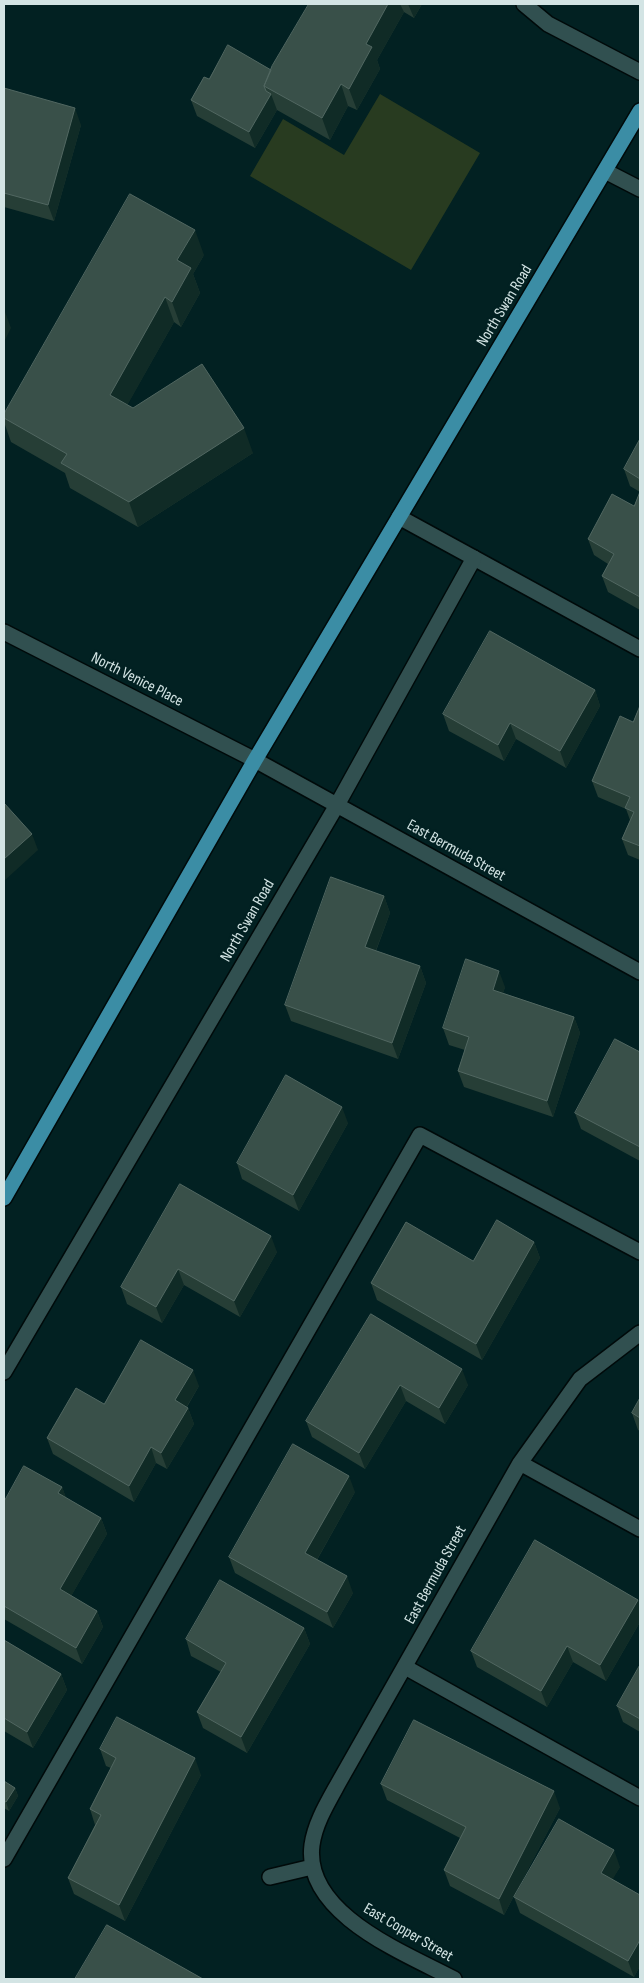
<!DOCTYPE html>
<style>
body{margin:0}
#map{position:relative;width:644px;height:1983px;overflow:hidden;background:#022122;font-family:"Sofia Sans Condensed",sans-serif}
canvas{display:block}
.frame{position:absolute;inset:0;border:5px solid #d3e4e4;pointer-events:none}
</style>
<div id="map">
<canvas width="644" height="1983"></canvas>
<div class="frame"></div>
</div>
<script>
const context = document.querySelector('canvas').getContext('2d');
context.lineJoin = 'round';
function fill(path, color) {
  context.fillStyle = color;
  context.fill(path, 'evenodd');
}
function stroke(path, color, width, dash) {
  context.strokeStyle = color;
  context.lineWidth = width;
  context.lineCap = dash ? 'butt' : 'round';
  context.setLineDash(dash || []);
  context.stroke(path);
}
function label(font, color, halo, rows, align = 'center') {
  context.font = font + ' "Sofia Sans Condensed",sans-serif';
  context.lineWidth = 4.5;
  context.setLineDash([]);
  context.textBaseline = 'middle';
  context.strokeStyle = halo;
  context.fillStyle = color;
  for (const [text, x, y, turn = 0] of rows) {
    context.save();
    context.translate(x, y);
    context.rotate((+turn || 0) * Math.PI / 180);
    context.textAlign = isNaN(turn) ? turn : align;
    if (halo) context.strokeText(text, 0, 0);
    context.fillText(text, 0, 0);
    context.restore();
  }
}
fill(new Path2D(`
 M 380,94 L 480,153 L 411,270 L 250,176 L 283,119 L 344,155 Z`), '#283b20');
const lane = new Path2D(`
 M 524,4 L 548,24 L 640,72
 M 474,558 L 640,649
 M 405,1667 L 640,1798
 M 4,1859 L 420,1135 L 640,1252`);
const street = new Path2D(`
 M 605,171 L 640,189
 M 4,632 L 255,760 L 640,972
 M 4,1372 L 337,805 L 474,558 L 399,517
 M 520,1463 L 640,1529
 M 270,1877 L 312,1867
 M 454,1979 C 405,1953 303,1914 312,1845 C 315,1823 328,1802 339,1782 L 520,1463 L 580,1379 L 640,1333`);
const primary = new Path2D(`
 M 4,1198 L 255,760 L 640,111`);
stroke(lane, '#000a0a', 18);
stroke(street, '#000a0a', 18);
stroke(primary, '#000a0a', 18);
stroke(lane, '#315050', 15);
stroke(street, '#315050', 15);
stroke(primary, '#3b8da5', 15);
fill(new Path2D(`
 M 309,4 L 422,4 L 414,18 L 404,12 L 377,60 L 380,69 L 357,110 L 348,106 L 330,140 L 277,110 L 255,148 L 197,116 L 191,100 L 271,70 Z
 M 4,88 L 81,125 L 54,221 L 4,207 Z
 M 204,255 L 193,274 L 200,293 L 181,327 L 174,322 L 127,405 L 133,408 L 253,453 L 138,527 L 70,488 L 65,473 L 11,442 L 4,422 L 4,414 Z
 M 640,439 L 640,492 L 630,486 L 624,469 Z
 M 640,492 L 640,610 L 608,592 L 602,576 L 608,564 L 594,555 L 588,539 L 634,506 Z
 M 595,690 L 600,706 L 566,768 L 516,739 L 504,761 L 449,731 L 443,714 Z
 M 640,706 L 640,860 L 628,855 L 622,839 L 630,820 L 626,809 L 598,797 L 592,781 L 633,722 Z
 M 384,896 L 390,913 L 376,951 L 420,966 L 426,983 L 398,1059 L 291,1021 L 285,1005 Z
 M 505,987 L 503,993 L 574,1017 L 580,1033 L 553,1117 L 464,1087 L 458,1071 L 465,1050 L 449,1045 L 443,1028 Z
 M 640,1052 L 640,1161 L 581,1129 L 575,1113 Z
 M 348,1123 L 299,1211 L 242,1179 L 237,1163 Z
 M 180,1184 L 277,1252 L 240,1317 L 184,1285 L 162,1323 L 127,1304 L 121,1287 Z
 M 534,1242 L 540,1258 L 482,1360 L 377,1300 L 371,1283 L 473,1261 Z
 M 371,1314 L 468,1385 L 445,1424 L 406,1401 L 365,1469 L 312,1437 L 306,1421 Z
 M 199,1386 L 187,1407 L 188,1408 L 194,1424 L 167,1469 L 156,1463 L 134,1502 L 53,1454 L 47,1438 Z
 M 640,1398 L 640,1431 L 638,1430 L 632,1413 Z
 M 62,1487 L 66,1498 L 101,1518 L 107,1534 L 71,1596 L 97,1611 L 103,1627 L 82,1664 L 4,1619 L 4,1502 Z
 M 355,1492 L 317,1560 L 353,1593 L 333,1628 L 235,1573 L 229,1557 Z
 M 638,1600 L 640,1606 L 640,1622 L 606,1681 L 573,1662 L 547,1707 L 477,1667 L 471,1651 Z
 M 304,1628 L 310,1644 L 247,1753 L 203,1728 L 197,1712 L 221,1672 L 191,1656 L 186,1639 Z
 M 4,1640 L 61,1674 L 67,1690 L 33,1748 L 4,1731 Z
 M 640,1665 L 640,1732 L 623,1722 L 617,1706 Z
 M 100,1749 L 201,1775 L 125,1921 L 74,1894 L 68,1878 L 95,1825 L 90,1809 L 111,1768 L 106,1766 Z
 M 4,1781 L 15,1788 L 18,1796 L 9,1811 L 4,1808 Z
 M 381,1784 L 560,1808 L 504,1915 L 450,1886 L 444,1870 L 460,1838 L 387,1800 Z
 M 620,1867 L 612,1879 L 640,1895 L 640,1966 L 634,1977 L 520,1913 L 514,1897 Z`), '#263e36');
fill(new Path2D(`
 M 388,4 L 400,4 L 404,12 L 377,60 L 380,69 L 357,110 L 349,89 L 366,44 Z
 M 408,4 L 422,4 L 414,18 Z
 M 341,84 L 348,106 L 330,140 L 322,118 Z
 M 271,94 L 277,110 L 255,148 L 249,132 Z
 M 75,108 L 81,125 L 54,221 L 48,205 Z
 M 195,230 L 204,255 L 193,274 L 200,293 L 181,327 L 172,302 L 177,260 Z
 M 165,297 L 174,322 L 119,420 L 110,395 Z
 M 5,312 L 11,328 L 4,342 L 4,315 Z
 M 244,428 L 253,453 L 138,527 L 129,502 Z
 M 595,690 L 600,706 L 566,768 L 560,751 Z
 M 510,723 L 516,739 L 504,761 L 498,745 Z
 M 32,834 L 38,850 L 4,881 L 4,859 Z
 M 384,896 L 390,913 L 371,963 L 365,947 Z
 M 420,966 L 426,983 L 398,1059 L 392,1043 Z
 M 499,971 L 505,987 L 499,1006 L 493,990 Z
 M 574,1017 L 580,1033 L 553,1117 L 547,1101 Z
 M 342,1107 L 348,1123 L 299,1211 L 293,1195 Z
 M 271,1236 L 277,1252 L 240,1317 L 234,1301 Z
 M 534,1242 L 540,1258 L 482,1360 L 476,1344 Z
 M 178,1269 L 184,1285 L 162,1323 L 156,1307 Z
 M 462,1369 L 468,1385 L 445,1424 L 439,1408 Z
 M 193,1370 L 199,1386 L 181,1416 L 175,1400 Z
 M 400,1385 L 406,1401 L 365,1469 L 359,1453 Z
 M 188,1408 L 194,1424 L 167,1469 L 161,1453 Z
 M 151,1447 L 156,1463 L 134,1502 L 129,1486 Z
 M 349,1476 L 355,1492 L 311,1570 L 305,1553 Z
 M 62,1487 L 68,1503 L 58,1493 Z
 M 101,1518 L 107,1534 L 66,1605 L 60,1589 Z
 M 347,1576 L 353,1593 L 333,1628 L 327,1612 Z
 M 638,1600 L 640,1606 L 640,1622 L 606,1681 L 600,1665 Z
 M 97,1611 L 103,1627 L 82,1664 L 76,1648 Z
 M 304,1628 L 310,1644 L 247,1753 L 241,1737 Z
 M 567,1646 L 573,1662 L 547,1707 L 541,1691 Z
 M 61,1674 L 67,1690 L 33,1748 L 27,1732 Z
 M 195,1758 L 201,1775 L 125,1921 L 119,1905 Z
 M 15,1788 L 18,1796 L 9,1811 L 6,1802 Z
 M 554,1791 L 560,1808 L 504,1915 L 499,1899 Z
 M 614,1850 L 620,1867 L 607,1889 L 601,1873 Z
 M 640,1940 L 640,1966 L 634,1977 L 628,1961 Z`), '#102b26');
const building = new Path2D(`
 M 309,4 L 388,4 L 366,44 L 372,47 L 349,89 L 341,84 L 322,118 L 264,86 L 272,66 Z
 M 228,45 L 271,70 L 264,86 L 266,91 L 271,94 L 249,132 L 191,100 L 204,77 L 209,79 Z
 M 4,88 L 75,108 L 48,205 L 4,193 Z
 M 130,194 L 195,230 L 177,260 L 191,268 L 172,302 L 165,297 L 110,395 L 133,408 L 202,364 L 244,428 L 129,502 L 61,463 L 67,454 L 4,418 L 4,414 Z
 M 640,439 L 640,479 L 624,469 Z
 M 640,492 L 640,597 L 602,576 L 614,554 L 588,539 L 612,494 L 634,506 Z
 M 490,631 L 595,690 L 560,751 L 510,723 L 498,745 L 443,714 Z
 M 640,706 L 640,846 L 622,839 L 634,812 L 625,808 L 630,797 L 592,781 L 620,716 L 633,722 Z
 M 4,803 L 32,834 L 4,859 Z
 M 331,877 L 384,896 L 365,947 L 420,966 L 392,1043 L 285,1005 Z
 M 466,959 L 499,971 L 493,990 L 574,1017 L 547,1101 L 458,1071 L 469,1037 L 443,1028 Z
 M 615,1039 L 640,1052 L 640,1147 L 575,1113 Z
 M 286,1075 L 342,1107 L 293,1195 L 237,1163 Z
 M 180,1184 L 271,1236 L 234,1301 L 178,1269 L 156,1307 L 121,1287 Z
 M 497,1220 L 534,1242 L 476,1344 L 371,1283 L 406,1222 L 473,1261 Z
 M 371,1314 L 462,1369 L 439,1408 L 400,1385 L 359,1453 L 306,1421 Z
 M 141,1340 L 193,1370 L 175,1400 L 188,1408 L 161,1453 L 151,1447 L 129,1486 L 47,1438 L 76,1388 L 104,1404 Z
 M 640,1398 L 640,1418 L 632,1413 Z
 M 293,1444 L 349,1476 L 305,1553 L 347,1576 L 327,1612 L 229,1557 Z
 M 24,1466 L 62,1487 L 58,1493 L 101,1518 L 60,1589 L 97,1611 L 76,1648 L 4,1606 L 4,1502 Z
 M 535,1540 L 638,1600 L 600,1665 L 567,1646 L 541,1691 L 471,1651 Z
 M 220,1580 L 304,1628 L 241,1737 L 197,1712 L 226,1663 L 186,1639 Z
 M 4,1640 L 61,1674 L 27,1732 L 4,1718 Z
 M 640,1665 L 640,1719 L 617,1706 Z
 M 117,1717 L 195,1758 L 119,1905 L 68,1878 L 101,1815 L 90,1809 L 116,1758 L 100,1749 Z
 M 414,1720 L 554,1791 L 499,1899 L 444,1870 L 466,1827 L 381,1784 Z
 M 4,1781 L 15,1788 L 6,1802 L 4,1801 Z
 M 559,1819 L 614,1850 L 601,1873 L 640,1895 L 640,1940 L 628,1961 L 514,1897 Z
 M 107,1925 L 203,1979 L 75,1979 Z`);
fill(building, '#395049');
stroke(building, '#516761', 1);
label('16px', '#d3e4e4', '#022122', [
 ["North Swan Road",505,306,-59],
 ["North Venice Place",137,680,27],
 ["East Bermuda Street",456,851,29],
 ["North Swan Road",248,921,-60],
 ["East Bermuda Street",436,1575,-61],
 ["East Copper Street",408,1933,30]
]);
</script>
